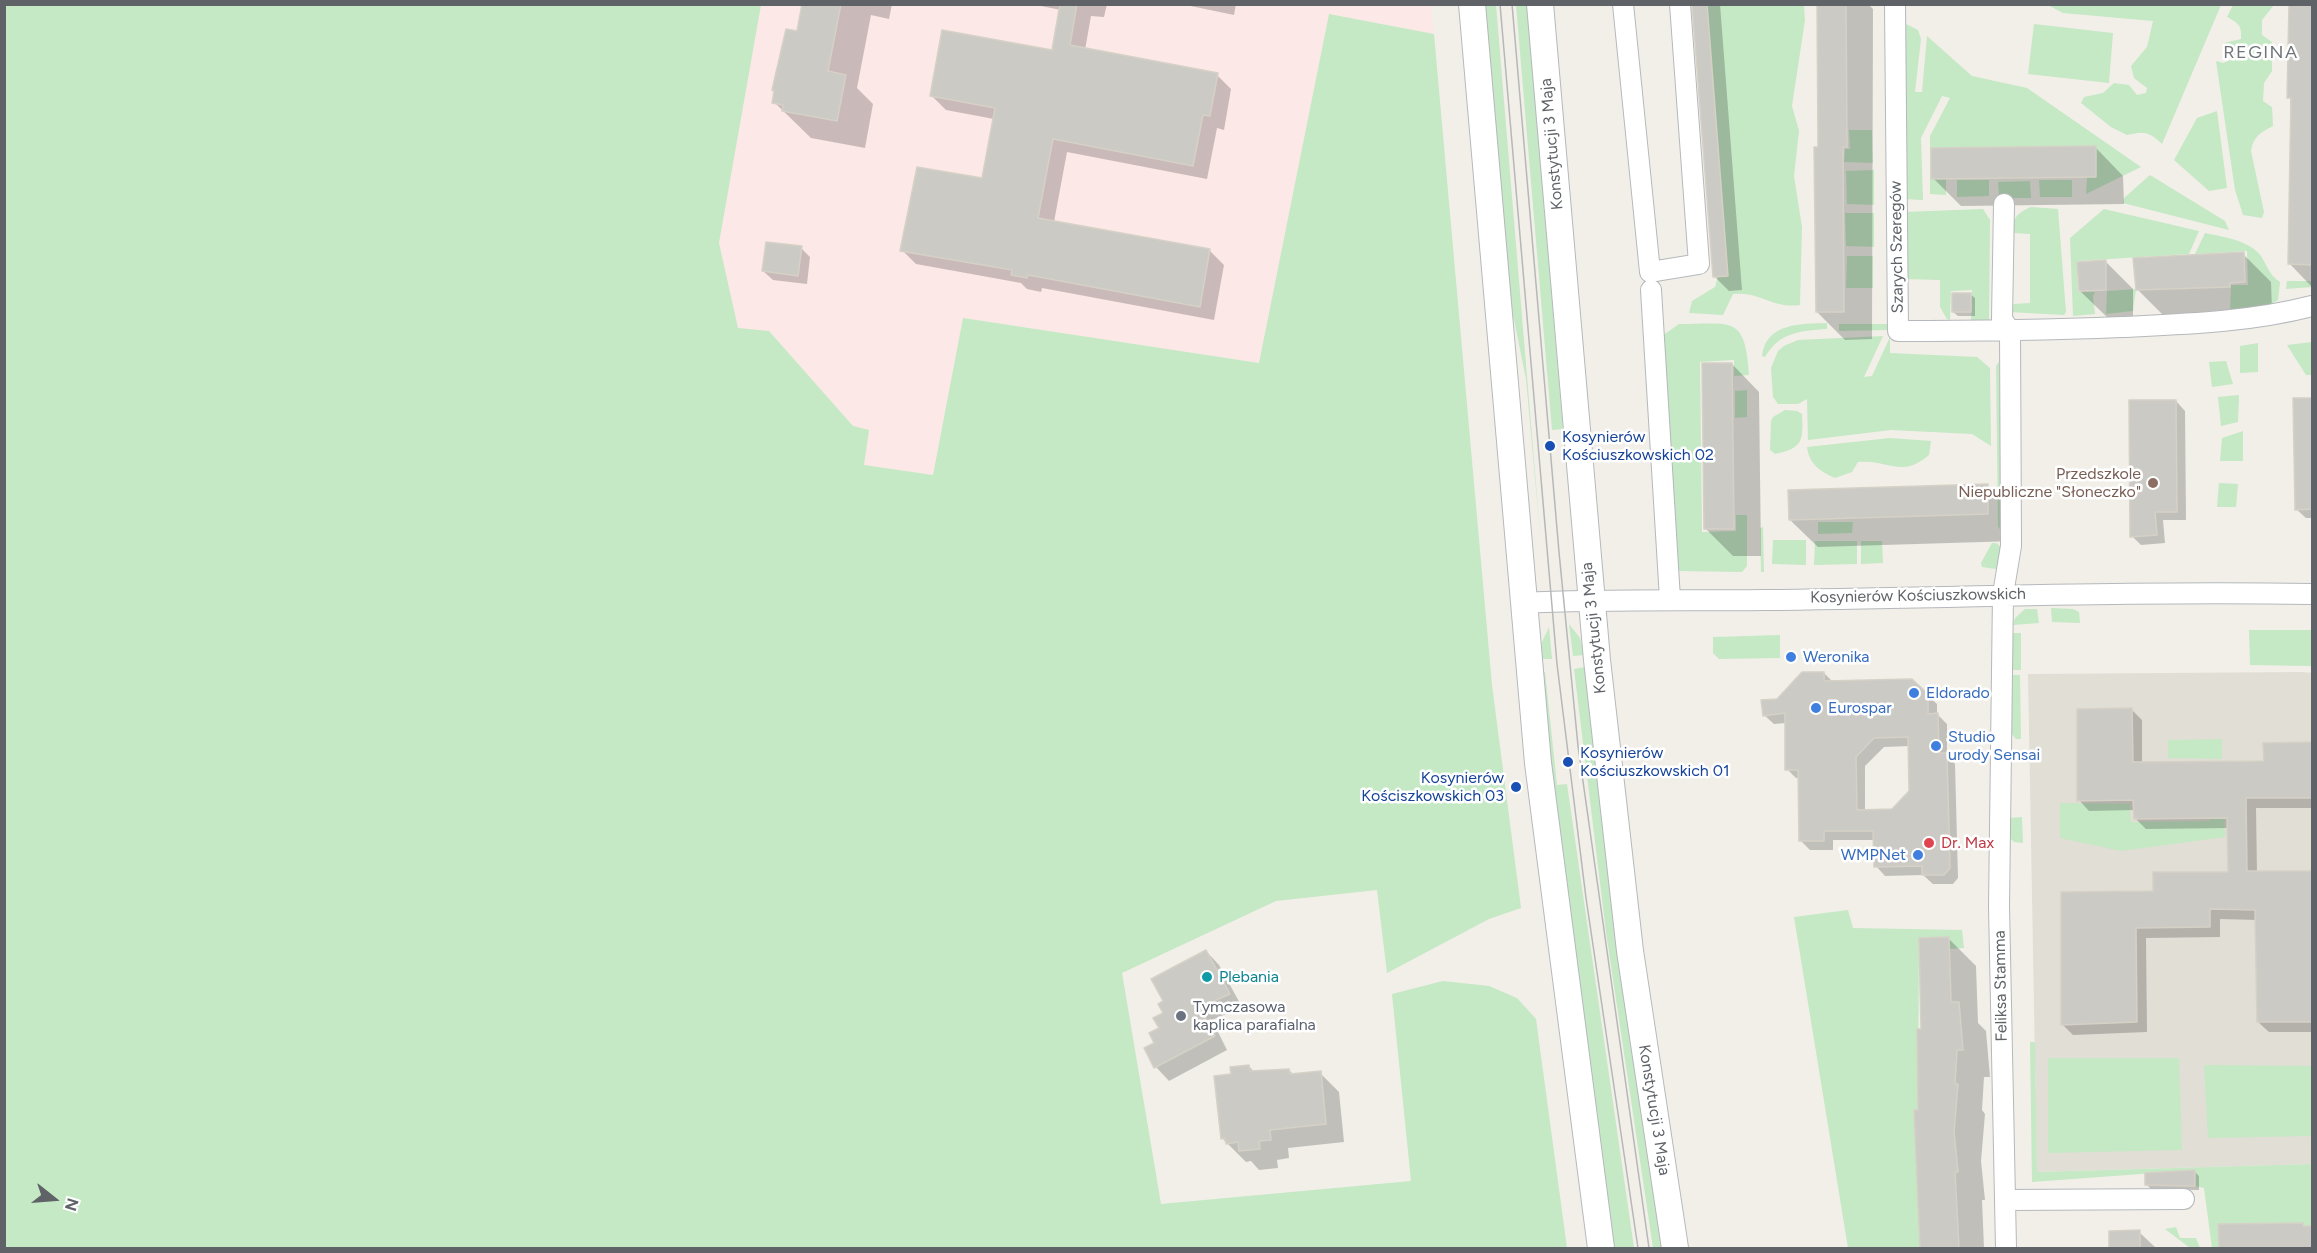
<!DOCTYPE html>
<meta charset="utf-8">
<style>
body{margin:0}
#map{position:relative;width:2317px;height:1253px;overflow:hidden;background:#f1efe8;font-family:Figtree,sans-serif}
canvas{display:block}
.frame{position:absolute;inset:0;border:6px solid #5f6368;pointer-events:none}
.north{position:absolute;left:24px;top:1169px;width:60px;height:60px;-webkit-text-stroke:4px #fff;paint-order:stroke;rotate:107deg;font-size:16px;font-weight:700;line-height:24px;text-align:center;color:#5f6368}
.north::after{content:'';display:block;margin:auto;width:21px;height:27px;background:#5f6368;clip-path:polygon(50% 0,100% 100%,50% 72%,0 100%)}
</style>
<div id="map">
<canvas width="2317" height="1253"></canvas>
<div class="frame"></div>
<div class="north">N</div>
</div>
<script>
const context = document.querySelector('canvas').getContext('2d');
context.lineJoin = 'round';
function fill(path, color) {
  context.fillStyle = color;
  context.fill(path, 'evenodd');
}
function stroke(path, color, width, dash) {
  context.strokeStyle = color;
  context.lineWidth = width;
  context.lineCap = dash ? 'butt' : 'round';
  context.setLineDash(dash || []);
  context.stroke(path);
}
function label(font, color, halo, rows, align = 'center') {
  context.font = font + ' Figtree,sans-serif';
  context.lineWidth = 5;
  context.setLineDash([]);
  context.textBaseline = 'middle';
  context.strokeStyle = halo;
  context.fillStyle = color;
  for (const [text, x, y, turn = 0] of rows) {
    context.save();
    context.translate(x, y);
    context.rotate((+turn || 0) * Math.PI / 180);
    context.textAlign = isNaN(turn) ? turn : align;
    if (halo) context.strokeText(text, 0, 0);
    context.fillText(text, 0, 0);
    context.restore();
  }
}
fill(new Path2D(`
 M 2303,672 L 2312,673 L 2312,1164 L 2037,1172 L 2028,674 Z`), '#e1ded6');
fill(new Path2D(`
 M 761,5 L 1431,5 L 1434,34 L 1329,14 L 1259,363 L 963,318 L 933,475 L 864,465 L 865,460 L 853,426 L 769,331 L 738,329 L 719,243 Z`), '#fce8e6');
fill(new Path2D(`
 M 5,4 L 761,5 L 719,243 L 738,328 L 769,331 L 853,426 L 869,430 L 864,465 L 933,475 L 963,318 L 1259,363 L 1329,14 L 1434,34 L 1492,685 L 1521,908 L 1489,919 L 1387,973 L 1377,890 L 1276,901 L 1122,973 L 1161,1204 L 1411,1181 L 1392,994 L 1443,981 L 1489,986 L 1517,998 L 1536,1019 L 1567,1248 L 5,1248 Z
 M 1483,5 L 1496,5 L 1541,544 L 1526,379 L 1511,305 Z
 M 1516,5 L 1527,5 L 1563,429 L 1552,430 Z
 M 1707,5 L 1804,5 L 1805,20 L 1792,106 L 1799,131 L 1794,176 L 1802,227 L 1800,305 C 1773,309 1760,291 1733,294 L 1723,315 L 1689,313 L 1692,301 L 1715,287 L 1718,277 L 1728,276 Z
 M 2048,5 L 2221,5 L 2162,144 C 2149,131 2143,131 2127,135 L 2111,127 L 2081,103 L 2084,97 L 2103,93 L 2114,83 L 2129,85 L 2137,95 L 2146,93 L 2147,88 L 2134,78 L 2131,66 L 2147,47 L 2153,21 L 2063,13 Z
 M 2233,5 L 2274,5 L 2262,20 L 2262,35 L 2272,42 L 2272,71 L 2264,83 L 2263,101 L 2272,107 L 2273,126 C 2261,132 2253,137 2251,151 L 2264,212 L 2262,218 L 2243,215 L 2235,190 L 2216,61 L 2223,63 L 2233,59 L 2234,52 L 2223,48 L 2224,43 L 2241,39 C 2242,26 2239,23 2227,17 Z
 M 1902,22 L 1918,30 L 1921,39 L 1915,92 L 1922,92 L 1927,36 L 1972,76 L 2027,88 L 2141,167 L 2086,194 L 2087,177 L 2096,177 L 2096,146 L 1946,179 L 1946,195 L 1930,194 L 1930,136 L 1950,98 L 1942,96 L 1921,138 L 1923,200 L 1904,199 Z
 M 2034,24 L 2113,33 L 2109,83 L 2028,74 Z
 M 2217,111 L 2227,188 L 2209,191 L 2174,160 L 2197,118 Z
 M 1849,130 L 1872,130 L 1873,163 L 1844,162 L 1845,149 L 1850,149 Z
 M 1874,170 L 1874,205 L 1847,204 L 1846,171 Z
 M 2150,175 L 2225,221 L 2229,230 L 2123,203 L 2124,198 Z
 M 1957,180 L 1989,180 L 1989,196 L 1957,197 Z
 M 2039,180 L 2072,180 L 2072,197 L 2040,197 Z
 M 2030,181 L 2031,198 L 1999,198 L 1998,182 Z
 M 2031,207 L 2058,209 L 2066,312 L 2064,315 L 2009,312 L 2014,304 L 2030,303 L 2030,234 L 2013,233 C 2012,218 2017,213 2031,207 Z
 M 1983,209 L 1990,220 L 1989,322 L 1971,322 L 1972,290 L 1951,291 L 1950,320 L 1947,319 L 1940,307 L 1940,280 L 1903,279 L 1904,212 Z
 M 2104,209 L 2199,231 L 2189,254 L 2077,261 L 2078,292 L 2095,292 L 2093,296 L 2095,314 L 2073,316 L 2070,238 Z
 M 1845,213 L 1874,213 L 1874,247 L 1846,246 Z
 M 2205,233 C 2223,237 2249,240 2261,256 C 2268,267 2269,275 2280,282 L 2278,300 L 2263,309 L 2230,310 L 2231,285 L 2248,285 L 2247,251 L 2195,254 Z
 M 1847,256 L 1873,256 L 1873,288 L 1846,288 Z
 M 2287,281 L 2312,281 L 2312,287 L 2286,289 Z
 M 2136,289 L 2133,311 L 2106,314 L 2107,291 Z
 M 1827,323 L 1827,329 C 1799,331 1780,332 1765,357 L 1762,356 C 1766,322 1802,324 1827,323 Z
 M 1679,324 C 1732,324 1745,314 1749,375 L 1734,376 L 1734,360 L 1700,362 L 1702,532 L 1736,531 L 1736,515 L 1747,515 L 1747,566 L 1742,572 L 1679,571 L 1675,568 L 1662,336 Z
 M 1839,324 L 1892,324 L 1891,330 L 1839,331 Z
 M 1883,336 L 1864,377 L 1872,376 L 1890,337 L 1890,353 L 1977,357 L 1990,368 L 1991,446 L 1972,434 L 1891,430 L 1808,440 L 1807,399 L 1798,404 L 1778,404 L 1773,397 L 1771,368 L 1778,351 L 1784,346 L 1798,340 Z
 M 2312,342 L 2312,375 L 2306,375 L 2287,345 Z
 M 2258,343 L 2258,372 L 2240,373 L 2240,346 Z
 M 2226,361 L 2233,384 L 2212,387 L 2209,362 Z
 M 1999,362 L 2002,533 L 1998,526 L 1996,366 Z
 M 1747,390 L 1747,417 L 1735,418 L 1735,391 Z
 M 2239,395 L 2238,422 L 2221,426 L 2218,397 Z
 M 1785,410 L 1797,411 L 1802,414 C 1803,440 1804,448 1775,454 L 1770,450 L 1771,421 L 1773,417 Z
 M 2243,431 L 2243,461 L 2220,461 L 2222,438 Z
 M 1890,438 L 1931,441 L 1929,455 C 1901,479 1889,459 1858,462 L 1852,472 L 1835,478 C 1821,472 1809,464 1807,447 Z
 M 2219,483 L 2238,484 L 2236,507 L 2217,507 Z
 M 1818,522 L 1853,522 L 1852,533 L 1818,534 Z
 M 1763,527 L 1764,572 L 1761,572 L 1760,528 Z
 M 1773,540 L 1806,540 L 1806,565 L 1772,564 Z
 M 1815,541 L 1857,541 L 1857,564 L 1814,565 Z
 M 1861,541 L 1882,541 L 1883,563 L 1861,564 Z
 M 1992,543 L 1996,543 L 2002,548 L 2003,570 L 1982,567 L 1981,563 Z
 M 2051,608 L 2073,609 L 2079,612 L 2080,623 L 2052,622 Z
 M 2025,609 L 2037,609 L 2039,623 L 2013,625 L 2015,618 Z
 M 1569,624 L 1580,638 L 1584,655 L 1573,656 Z
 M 1549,627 L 1552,659 L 1541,659 L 1542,642 Z
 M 2249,630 L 2312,630 L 2312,666 L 2250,665 Z
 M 2011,633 L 2021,633 L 2021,670 L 2011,670 Z
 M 1780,635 L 1780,658 L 1719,659 L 1713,653 L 1713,637 Z
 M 1585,667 L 1667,1248 L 1653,1248 L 1606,932 L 1574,669 Z
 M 1542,672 L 1545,672 L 1557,785 L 1567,784 L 1634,1248 L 1613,1248 L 1553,789 Z
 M 2011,675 L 2020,675 L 2021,739 L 2016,739 L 2011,733 Z
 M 2222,739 L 2222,759 L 2168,758 L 2168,740 Z
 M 2209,801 L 2224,801 L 2225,837 L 2121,851 L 2060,838 L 2060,803 L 2130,804 L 2131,822 L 2210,821 Z
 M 2022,817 L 2023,843 L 2014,842 L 2009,837 L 2010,818 Z
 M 1848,910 L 1853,928 L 1962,930 L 1964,948 L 1950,949 L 1949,937 L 1919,938 L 1918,1110 L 1914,1111 L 1920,1248 L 1848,1248 L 1794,917 Z
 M 2030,1042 L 2035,1042 L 2037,1172 L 2312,1164 L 2312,1226 L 2303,1226 L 2303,1223 L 2219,1224 L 2219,1248 L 2212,1248 L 2204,1188 L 2195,1186 L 2195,1170 L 2032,1182 Z
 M 2048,1058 L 2179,1058 L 2182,1150 L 2048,1153 Z
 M 2204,1065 L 2312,1066 L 2312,1136 L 2208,1138 Z
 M 2176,1227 L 2180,1238 L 2196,1238 L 2200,1248 L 2190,1248 L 2165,1229 Z`), '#c5e8c5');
fill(new Path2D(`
 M 804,4 L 892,4 L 889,19 L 871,15 L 857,88 L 873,104 L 865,148 L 811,138 L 774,102 L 799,32 Z
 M 1031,4 L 1107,4 L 1104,17 L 1091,16 L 1085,50 L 1217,75 L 1231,89 L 1224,130 L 1217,128 L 1207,179 L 1067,152 L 1054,222 L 1210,251 L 1224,265 L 1214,320 L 1042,288 L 1041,292 L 1027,289 L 1021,283 L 916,264 L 902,250 L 983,180 L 994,119 L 946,110 L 932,96 L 1053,52 L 1061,10 Z
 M 1181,4 L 1236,4 L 1234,15 Z
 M 1692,4 L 1720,4 L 1742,290 L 1729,291 L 1715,277 Z
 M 1819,4 L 1868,4 L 1873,9 L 1872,339 L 1845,340 L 1817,312 Z
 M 2291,4 L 2312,4 L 2312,287 L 2289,263 Z
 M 2096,148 L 2123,176 L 2124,204 L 1961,206 L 1933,178 Z
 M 801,248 L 810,257 L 807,284 L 773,280 L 763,271 Z
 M 2243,254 L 2271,282 L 2272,310 L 2165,317 L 2137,289 Z
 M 2105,261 L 2133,289 L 2133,317 L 2108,318 L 2080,291 Z
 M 1970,294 L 1975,298 L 1975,316 L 1958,316 L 1953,312 Z
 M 1732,364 L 1759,392 L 1761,556 L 1733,556 L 1705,528 Z
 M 2312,399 L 2312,518 L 2306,518 L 2296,509 Z
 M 2176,401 L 2185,411 L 2186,520 L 2163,520 L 2165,543 L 2141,545 L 2132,536 Z
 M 1987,486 L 2015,513 L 2015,541 L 1818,547 L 1790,520 Z
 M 1824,673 L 1833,682 L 1927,695 L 1937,704 L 1937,714 L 1947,724 L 1947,756 L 1955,764 L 1958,878 L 1953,884 L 1933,884 L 1923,875 L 1885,876 L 1876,866 L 1875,840 L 1833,840 L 1833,850 L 1810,850 L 1801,841 L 1800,778 L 1796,778 L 1787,769 L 1786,723 L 1774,724 L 1764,715 L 1778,700 ZM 1910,746 L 1911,791 L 1892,810 L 1865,811 L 1865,766 L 1884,747 Z
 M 2131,709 L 2142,720 L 2142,764 L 2265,762 L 2312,744 L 2312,808 L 2256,808 L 2257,873 L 2312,872 L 2312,1032 L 2269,1032 L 2258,1022 L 2257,920 L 2220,919 L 2220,937 L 2146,938 L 2147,1032 L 2073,1035 L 2062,1024 L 2155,893 L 2229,873 L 2229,828 L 2146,829 L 2135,818 L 2135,810 L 2089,811 L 2079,800 Z
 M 1949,939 L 1976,966 L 1978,1023 L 1986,1031 L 1990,1077 L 1984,1077 L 1982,1110 L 1985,1114 L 1981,1161 L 1985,1200 L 1982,1200 L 1984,1248 L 1921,1248 L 1916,1112 L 1920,1112 L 1922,1030 Z
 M 1206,951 L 1219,965 L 1242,1007 L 1212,1020 L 1227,1050 L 1169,1081 L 1156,1067 L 1146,1049 L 1156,1044 L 1166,1014 Z
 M 1249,1066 L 1254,1072 L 1289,1070 L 1294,1075 L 1320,1073 L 1339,1092 L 1344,1142 L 1288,1148 L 1289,1158 L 1277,1160 L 1278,1168 L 1259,1170 L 1251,1161 L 1246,1162 L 1222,1138 L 1233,1075 Z
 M 2194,1171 L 2199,1176 L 2199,1190 L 2151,1189 L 2147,1185 Z
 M 2220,1225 L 2312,1226 L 2312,1248 L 2220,1248 Z
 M 2110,1232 L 2139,1232 L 2156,1248 L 2111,1248 Z`), '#0003');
const building = new Path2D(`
 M 802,4 L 841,4 L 828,71 L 846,75 L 837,121 L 782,111 L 783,105 L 772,103 L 774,91 L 772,90 L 786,29 L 797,31 Z
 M 1060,4 L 1077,4 L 1070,45 L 1218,73 L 1210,116 L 1203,115 L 1193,166 L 1053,139 L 1038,218 L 1210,249 L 1200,307 L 1028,275 L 1027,278 L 1011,275 L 1012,270 L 900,251 L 917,167 L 982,178 L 995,108 L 930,96 L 942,30 L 1052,50 Z
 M 1692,4 L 1707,4 L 1728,276 L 1713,277 Z
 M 1817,4 L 1846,4 L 1847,147 L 1843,147 L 1844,312 L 1816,312 L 1814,147 L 1818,147 Z
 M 2289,4 L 2313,4 L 2313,265 L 2288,264 L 2291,98 L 2287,98 Z
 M 2096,146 L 2096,177 L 1931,179 L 1931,148 Z
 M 766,242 L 802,246 L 798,276 L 762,271 Z
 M 2244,252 L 2245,282 L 2230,283 L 2230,287 L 2136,290 L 2133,258 Z
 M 2106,260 L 2106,290 L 2079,291 L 2077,262 Z
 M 1952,293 L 1971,293 L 1971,312 L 1952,312 Z
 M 1702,363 L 1732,363 L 1734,529 L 1704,529 Z
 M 2293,398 L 2313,398 L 2313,509 L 2295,510 Z
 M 2129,400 L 2176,400 L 2177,512 L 2155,512 L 2157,535 L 2130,537 Z
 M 1988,484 L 1988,514 L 1789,520 L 1788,490 Z
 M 1802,672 L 1824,672 L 1824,681 L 1912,679 L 1928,694 L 1928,714 L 1938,713 L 1939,753 L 1947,753 L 1950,868 L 1944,875 L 1922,875 L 1922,866 L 1874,867 L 1873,831 L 1824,831 L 1824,841 L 1799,841 L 1798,770 L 1785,770 L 1785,713 L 1763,716 L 1761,700 L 1777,699 ZM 1908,737 L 1909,791 L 1892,809 L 1857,810 L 1856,757 L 1874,738 Z
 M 2132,708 L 2133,762 L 2264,761 L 2263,743 L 2313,742 L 2313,798 L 2246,798 L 2247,871 L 2313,871 L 2313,1022 L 2257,1022 L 2255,910 L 2210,909 L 2210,927 L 2136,928 L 2137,1022 L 2061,1025 L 2061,892 L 2153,891 L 2153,872 L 2228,872 L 2227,818 L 2134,819 L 2133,800 L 2077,801 L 2077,709 Z
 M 1949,937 L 1951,1002 L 1959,1002 L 1963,1050 L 1957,1050 L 1955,1084 L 1958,1084 L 1954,1132 L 1958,1172 L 1955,1172 L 1959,1248 L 1920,1248 L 1914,1110 L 1918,1110 L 1917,1029 L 1921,1029 L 1919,938 Z
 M 1206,950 L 1230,994 L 1200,1007 L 1215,1036 L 1154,1068 L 1144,1048 L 1154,1043 L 1149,1033 L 1159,1028 L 1153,1018 L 1163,1013 L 1158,1004 L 1163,1001 L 1151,979 Z
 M 1249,1065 L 1250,1071 L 1289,1069 L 1290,1074 L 1321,1071 L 1326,1124 L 1270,1130 L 1271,1140 L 1259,1141 L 1260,1149 L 1239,1151 L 1238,1142 L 1226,1144 L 1225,1138 L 1221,1139 L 1214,1076 L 1231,1074 L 1230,1067 Z
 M 2195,1170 L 2195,1186 L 2145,1185 L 2145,1173 Z
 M 2303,1223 L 2303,1226 L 2313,1226 L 2313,1248 L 2219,1248 L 2218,1224 Z
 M 2140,1230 L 2140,1248 L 2109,1248 L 2109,1231 Z`);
fill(building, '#cccac5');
stroke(building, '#d6d1c6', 1.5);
const minor = new Path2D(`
 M 1623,4 L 1650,272 L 1699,264 L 1680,4
 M 1895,4 L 1898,331 C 1973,331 2047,330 2122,327 C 2186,324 2250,322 2312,306
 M 2004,204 L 2002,319 L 2010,331
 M 1651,290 L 1670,599
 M 1523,603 C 1604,599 1683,601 1764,600 C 1947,598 2129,591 2312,594
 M 2006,1200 L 2184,1199
 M 2006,1248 L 1999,906 L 2003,594 L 2011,546 L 2010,331`);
const tertiary = new Path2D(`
 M 1472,4 L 1538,763 L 1601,1248
 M 1540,4 L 1597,660 L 1630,951 L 1675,1248`);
stroke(minor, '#b5b8bc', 22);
stroke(tertiary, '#b5b8bc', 28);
stroke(minor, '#fff', 20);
stroke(tertiary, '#fff', 26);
stroke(new Path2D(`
 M 1500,4 L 1557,664 L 1586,898 L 1638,1248
 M 1512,4 L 1559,552 L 1578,746 L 1649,1248`), '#b6b7b8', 1.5);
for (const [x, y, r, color] of [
 [1550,446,6,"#1a4fb4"],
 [2153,483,6,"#8d6e63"],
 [1791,657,6,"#3f7fe0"],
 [1914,693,6,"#3f7fe0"],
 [1816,708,6,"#3f7fe0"],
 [1936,746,6,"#3f7fe0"],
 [1568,762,6,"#1a4fb4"],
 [1516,787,6,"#1a4fb4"],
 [1929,843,6,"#e0444e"],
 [1918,855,6,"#3f7fe0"],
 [1207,977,6,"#0f9aa8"],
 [1181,1016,6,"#6b7280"]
]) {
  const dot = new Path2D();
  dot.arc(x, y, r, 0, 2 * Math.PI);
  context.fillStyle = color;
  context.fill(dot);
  stroke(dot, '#fff', 2);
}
label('16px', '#5f6368', '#fff', [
 ["Konstytucji 3 Maja",1552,144,-95],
 ["Szarych Szeregów",1897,247,-91],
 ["Kosynierów Kościuszkowskich",1918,596,-1],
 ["Konstytucji 3 Maja",1594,628,-96],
 ["Feliksa Stamma",2001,986,-91],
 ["Konstytucji 3 Maja",1654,1110,81]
]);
label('16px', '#164399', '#fff', [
 ["Kosynierów",1562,437],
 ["Kościuszkowskich 02",1562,455],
 ["Kosynierów",1580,753],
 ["Kościuszkowskich 01",1580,771],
 ["Kosynierów",1504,778,"right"],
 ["Kościszkowskich 03",1504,796,"right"]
], 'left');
label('16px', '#785e54', '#fff', [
 ["Przedszkole",2141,474],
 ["Niepubliczne \"Słoneczko\"",2141,492]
], 'right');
label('16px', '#366cbe', '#fff', [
 ["Weronika",1803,657],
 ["Eldorado",1926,693],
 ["Eurospar",1828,708],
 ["Studio",1948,737],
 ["urody Sensai",1948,755],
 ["WMPNet",1906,855,"right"]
], 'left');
label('16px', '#be3a42', '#fff', [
 ["Dr. Max",1941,843]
], 'left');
label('16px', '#0d838f', '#fff', [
 ["Plebania",1219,977]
], 'left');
label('16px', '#5b616d', '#fff', [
 ["Tymczasowa",1193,1007],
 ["kaplica parafialna",1193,1025]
], 'left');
context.letterSpacing = '1.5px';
label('18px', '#70757a', '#fff', [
 ["REGINA",2261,53]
]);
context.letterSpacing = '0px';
</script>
